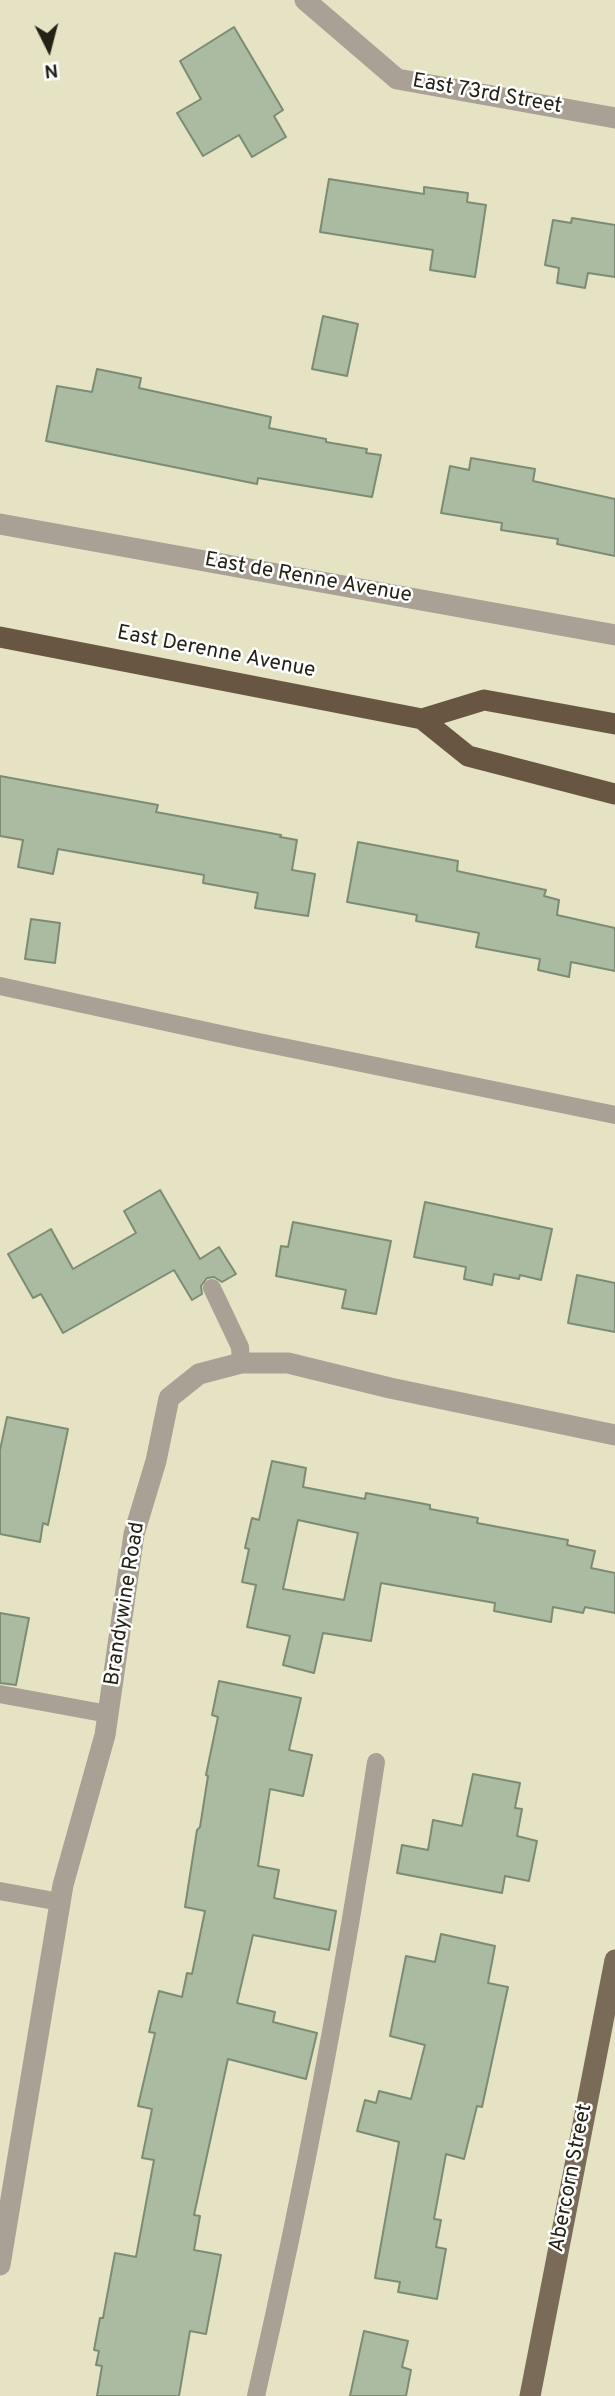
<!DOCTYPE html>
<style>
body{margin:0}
#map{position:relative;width:615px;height:2396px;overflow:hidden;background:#e6e3c5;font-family:Overpass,sans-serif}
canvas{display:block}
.north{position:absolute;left:14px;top:14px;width:70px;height:70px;-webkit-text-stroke:5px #fff;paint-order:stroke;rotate:174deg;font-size:19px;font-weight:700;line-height:28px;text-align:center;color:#232217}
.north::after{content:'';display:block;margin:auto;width:24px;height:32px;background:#232217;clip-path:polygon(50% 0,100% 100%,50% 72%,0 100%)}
</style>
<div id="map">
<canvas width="615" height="2396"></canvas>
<div class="north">N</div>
</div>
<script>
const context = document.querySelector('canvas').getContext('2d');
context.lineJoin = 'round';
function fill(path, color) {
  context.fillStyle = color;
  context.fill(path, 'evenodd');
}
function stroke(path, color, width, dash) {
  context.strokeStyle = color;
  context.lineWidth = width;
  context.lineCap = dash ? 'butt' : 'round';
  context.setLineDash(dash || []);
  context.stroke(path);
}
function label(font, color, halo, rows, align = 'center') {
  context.font = font + ' Overpass,sans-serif';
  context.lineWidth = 5;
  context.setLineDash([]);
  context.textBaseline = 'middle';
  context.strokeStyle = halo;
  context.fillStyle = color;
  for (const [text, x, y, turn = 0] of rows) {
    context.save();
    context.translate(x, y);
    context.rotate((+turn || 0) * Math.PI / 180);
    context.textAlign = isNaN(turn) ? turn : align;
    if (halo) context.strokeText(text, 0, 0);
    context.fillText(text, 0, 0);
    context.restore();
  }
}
const building = new Path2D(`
 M 234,27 L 283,110 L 274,116 L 286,137 L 252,157 L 239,135 L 203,156 L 177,113 L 201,99 L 180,61 Z
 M 329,179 L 424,194 L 424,187 L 468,193 L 467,202 L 486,205 L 475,277 L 430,270 L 433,250 L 320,232 Z
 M 572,218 L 615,225 L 615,277 L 588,273 L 585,288 L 557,283 L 559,268 L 545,265 L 553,220 L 571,223 Z
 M 323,316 L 358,324 L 347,376 L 312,369 Z
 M 97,369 L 141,378 L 139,388 L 271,417 L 269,428 L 326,439 L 326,442 L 367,449 L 366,453 L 381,455 L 372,497 L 258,478 L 257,484 L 46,441 L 57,386 L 92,392 Z
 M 471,458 L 535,469 L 533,481 L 615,499 L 615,556 L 557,544 L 558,539 L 501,530 L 502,523 L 441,513 L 450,466 L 469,470 Z
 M 0,776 L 158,805 L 156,812 L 281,835 L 280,837 L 297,840 L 292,870 L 315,874 L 308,916 L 255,908 L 258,893 L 203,883 L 204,875 L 58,849 L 53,874 L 18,867 L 23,840 L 0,836 Z
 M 358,842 L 458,861 L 457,871 L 546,890 L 544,896 L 559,900 L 557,915 L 615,928 L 615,971 L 571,962 L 569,977 L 538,970 L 540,959 L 476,947 L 479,933 L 416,921 L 417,915 L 347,902 Z
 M 31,919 L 60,923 L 55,963 L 25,959 Z
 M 160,1190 L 200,1259 L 219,1247 L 236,1274 L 222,1282 L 214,1277 L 207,1278 L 201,1286 L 202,1294 L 192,1300 L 174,1270 L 63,1333 L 41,1294 L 33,1298 L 8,1254 L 51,1229 L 73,1269 L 136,1233 L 124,1211 Z
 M 425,1202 L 552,1229 L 541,1280 L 520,1275 L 519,1279 L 494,1274 L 492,1285 L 464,1279 L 466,1267 L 414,1257 Z
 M 293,1222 L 391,1241 L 376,1314 L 342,1308 L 346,1290 L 276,1276 L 281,1246 L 288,1247 Z
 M 577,1275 L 615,1283 L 615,1332 L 568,1323 Z
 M 7,1417 L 68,1429 L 48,1525 L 43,1523 L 40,1542 L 0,1534 L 0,1450 Z
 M 272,1461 L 306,1468 L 303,1487 L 365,1499 L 366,1493 L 430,1505 L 430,1509 L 478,1518 L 477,1523 L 568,1540 L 567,1545 L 595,1551 L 591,1568 L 615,1573 L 615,1613 L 585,1607 L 583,1613 L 553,1607 L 551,1622 L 494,1611 L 495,1603 L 381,1583 L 371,1641 L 323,1633 L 314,1673 L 283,1665 L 290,1636 L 247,1627 L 256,1585 L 242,1582 L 249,1549 L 245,1548 L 252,1518 L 259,1520 ZM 298,1520 L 358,1533 L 344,1600 L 283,1589 Z
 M 0,1613 L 29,1618 L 16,1685 L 0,1683 Z
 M 219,1681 L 301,1698 L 289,1750 L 312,1755 L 303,1796 L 270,1789 L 258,1866 L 279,1870 L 274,1898 L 336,1911 L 329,1950 L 253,1935 L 237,2003 L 275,2012 L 273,2022 L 317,2033 L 306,2079 L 228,2059 L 194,2215 L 200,2216 L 194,2250 L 221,2255 L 206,2334 L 190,2331 L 179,2396 L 97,2396 L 102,2366 L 96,2365 L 99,2351 L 94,2350 L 100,2318 L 103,2318 L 115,2253 L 136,2257 L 154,2160 L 142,2158 L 152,2109 L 138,2106 L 155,2033 L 149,2032 L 159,1991 L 182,1997 L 187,1973 L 192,1974 L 205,1911 L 185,1907 L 197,1830 L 200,1827 L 208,1776 L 206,1775 L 218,1717 L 212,1715 Z
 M 473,1774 L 520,1783 L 515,1808 L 522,1809 L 517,1836 L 537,1841 L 529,1881 L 505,1876 L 502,1893 L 397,1873 L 402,1845 L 428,1850 L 433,1820 L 462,1826 Z
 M 441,1934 L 495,1946 L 488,1983 L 508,1987 L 482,2107 L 477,2106 L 464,2159 L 446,2154 L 434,2219 L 441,2220 L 436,2247 L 446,2249 L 437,2299 L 398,2292 L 400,2282 L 375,2278 L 399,2142 L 357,2131 L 365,2100 L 376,2103 L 379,2091 L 411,2099 L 425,2045 L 390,2036 L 406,1956 L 435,1962 Z
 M 364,2331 L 408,2341 L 402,2367 L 411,2370 L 406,2396 L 350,2396 Z`);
fill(building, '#aabba2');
stroke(building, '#7c8c74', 2);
stroke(new Path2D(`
 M 0,986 L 239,1038 L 615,1115
 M 212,1288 L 240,1347 L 241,1363
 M 0,1694 L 108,1714
 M 0,1891 L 60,1902
 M 256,2396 C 304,2186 344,1975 376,1762`), '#a9a096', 18);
stroke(new Path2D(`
 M 305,0 L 397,79 L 615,118
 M 0,524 L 615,635
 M 0,2265 L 63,1885 L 105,1735 L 134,1534 L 156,1461 L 169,1398 L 199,1374 L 241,1363 L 288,1363 L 390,1388 L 615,1435`), '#a9a096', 21);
stroke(new Path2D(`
 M 530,2396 L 615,1960`), '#7a6a58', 21);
stroke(new Path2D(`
 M 0,637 L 422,719 L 468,756 L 615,794
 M 422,719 L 484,700 L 615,724`), '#695642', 21);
label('21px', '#232217', '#fff', [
 ["East 73rd Street",487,95,10],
 ["East de Renne Avenue",308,579,10],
 ["East Derenne Avenue",216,653,11],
 ["Brandywine Road",126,1604,-81],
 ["Abercorn Street",572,2178,-79]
]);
</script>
